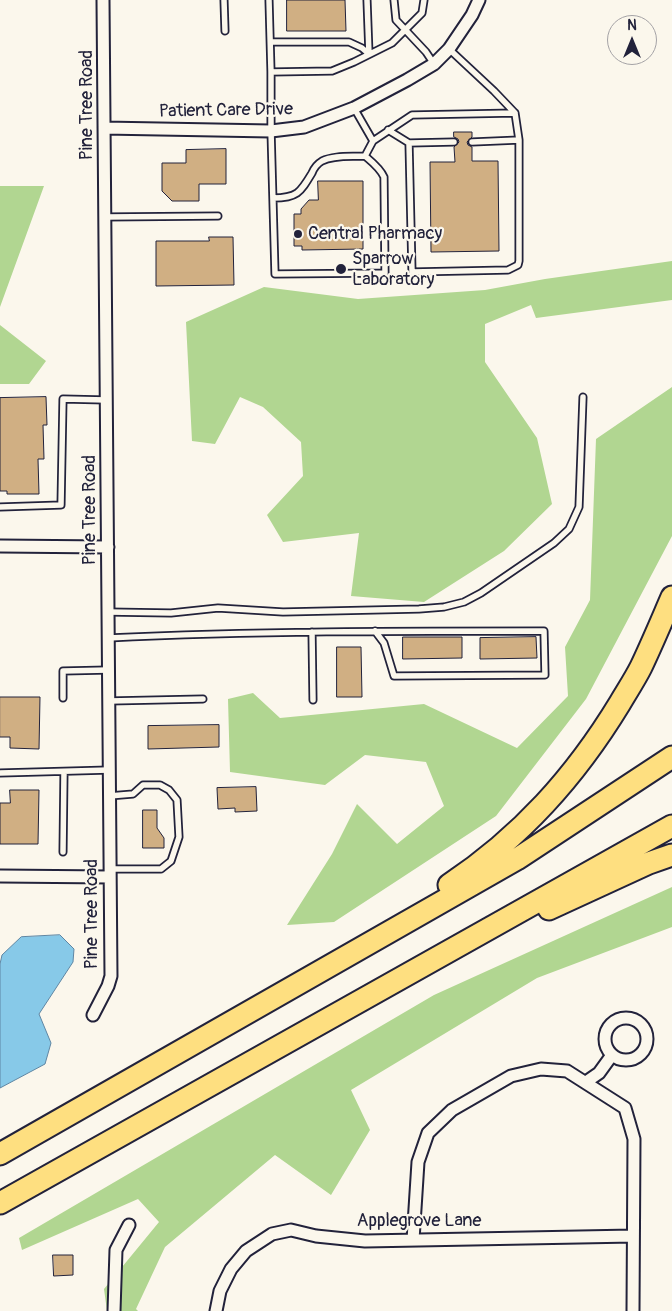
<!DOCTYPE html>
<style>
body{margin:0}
#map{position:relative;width:672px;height:1311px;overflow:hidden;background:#fbf7ec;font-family:Pangolin,sans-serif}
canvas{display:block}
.north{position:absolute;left:607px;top:15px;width:50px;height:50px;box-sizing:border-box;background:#fbf7ec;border:1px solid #a4a2a5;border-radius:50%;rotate:0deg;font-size:14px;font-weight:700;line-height:20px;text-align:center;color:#22223b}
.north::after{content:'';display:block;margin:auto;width:18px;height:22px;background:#22223b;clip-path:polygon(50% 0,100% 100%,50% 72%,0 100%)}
</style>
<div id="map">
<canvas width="672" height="1311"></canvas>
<div class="north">N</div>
</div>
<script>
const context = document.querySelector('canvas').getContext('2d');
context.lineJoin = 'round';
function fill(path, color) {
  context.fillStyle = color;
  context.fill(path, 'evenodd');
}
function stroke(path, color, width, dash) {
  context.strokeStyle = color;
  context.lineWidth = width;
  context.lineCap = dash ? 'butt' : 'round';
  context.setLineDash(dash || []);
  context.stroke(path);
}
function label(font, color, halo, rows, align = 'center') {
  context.font = font + ' Pangolin,sans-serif';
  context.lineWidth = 4.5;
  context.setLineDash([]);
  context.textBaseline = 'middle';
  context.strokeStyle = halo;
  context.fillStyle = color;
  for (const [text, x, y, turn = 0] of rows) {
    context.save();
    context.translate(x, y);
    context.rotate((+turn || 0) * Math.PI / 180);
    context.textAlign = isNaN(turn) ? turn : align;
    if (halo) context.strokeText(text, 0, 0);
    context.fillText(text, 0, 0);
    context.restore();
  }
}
fill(new Path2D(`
 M 0,186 L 44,186 L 0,307 Z
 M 672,261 L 672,300 L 536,318 L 531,305 L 485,324 L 485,362 L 537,438 L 552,504 L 504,551 L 424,602 L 351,596 L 359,533 L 283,542 L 267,515 L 303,476 L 301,442 L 263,407 L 240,397 L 215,444 L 192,441 L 186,322 L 264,287 L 358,299 L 485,290 L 545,279 Z
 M 0,325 L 46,361 L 29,384 L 0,384 Z
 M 672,387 L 672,536 L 586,699 L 496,816 L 334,922 L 287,925 L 332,854 L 357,804 L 397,844 L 444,806 L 426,762 L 365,755 L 325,785 L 230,772 L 228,699 L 253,693 L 280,718 L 424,704 L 517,748 L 568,696 L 565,647 L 590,600 L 596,439 Z
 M 672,887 L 672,927 L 537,978 L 351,1090 L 370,1130 L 331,1195 L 275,1155 L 165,1247 L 136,1309 L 138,1311 L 107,1311 L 104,1289 L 159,1222 L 138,1199 L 22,1250 L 19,1238 L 434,995 Z`), '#b1d691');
const water = new Path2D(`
 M 60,935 L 74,949 L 73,962 L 39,1014 L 51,1043 L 45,1064 L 0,1088 L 0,964 L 2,955 L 21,937 Z`);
fill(water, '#87c9e8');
stroke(water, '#5f86a3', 1);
const building = new Path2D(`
 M 287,0 L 345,0 L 346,31 L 287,31 Z
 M 454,132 L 472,132 L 472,137 L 467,142 L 468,145 L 472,147 L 472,161 L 498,161 L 499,251 L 431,252 L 430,162 L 455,162 L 454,147 L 459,142 L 458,139 L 454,137 Z
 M 226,149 L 226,184 L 199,184 L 199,201 L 172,201 L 162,191 L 162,163 L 186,163 L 186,150 Z
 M 318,181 L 363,181 L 363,249 L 302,250 L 302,246 L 294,246 L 294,214 L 301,214 L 301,209 L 309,200 L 318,200 Z
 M 209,237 L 233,237 L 234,285 L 156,286 L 156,241 L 209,241 Z
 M 46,397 L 47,425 L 43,425 L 44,459 L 38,459 L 39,494 L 7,494 L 7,491 L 0,491 L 0,398 Z
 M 403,637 L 462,637 L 462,658 L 403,659 Z
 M 536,637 L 537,658 L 480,659 L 480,638 Z
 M 337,647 L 361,647 L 362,697 L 337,697 Z
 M 0,697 L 40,697 L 39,749 L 10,748 L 10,737 L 0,737 Z
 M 219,725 L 219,747 L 148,749 L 148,726 Z
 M 256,787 L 257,811 L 235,812 L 235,808 L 218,809 L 217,788 Z
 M 10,790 L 39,790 L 38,844 L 0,844 L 0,803 L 10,803 Z
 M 143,810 L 157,810 L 157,828 L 164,838 L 164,848 L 143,848 Z
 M 53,1255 L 73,1255 L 73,1275 L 54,1276 Z`);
fill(building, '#d0af83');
stroke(building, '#22223b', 1);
const lane = new Path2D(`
 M 224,0 L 225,31
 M 269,0 L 271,72
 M 367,0 L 369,54
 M 394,0 L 396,20 L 426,52 L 434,64
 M 271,42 L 349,42 L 362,48 L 369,54
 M 449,49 L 494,91 L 515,113
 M 354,108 L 373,141 L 412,115 L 515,113 L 519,140 L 519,261 L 518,265 L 508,270 L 412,272 L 409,143 L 454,142
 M 388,130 L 409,143
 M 472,142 L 519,140
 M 365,156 L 373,141
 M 273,198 C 297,198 300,193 312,173 C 314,168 317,164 322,161 C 334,155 351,157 365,156 C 372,162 380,168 384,177 L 385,273 L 275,274 L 271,131 L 271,72 L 332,71 L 354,62 L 392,43 L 422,13 L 424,0
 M 105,217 L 218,216
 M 0,507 L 61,505 L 63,399 L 106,400
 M 108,612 L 171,613 L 218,608 L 283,612 L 419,609 L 444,607 L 464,602 L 481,593 L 554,543 L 569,529 L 579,507 L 583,397
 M 312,632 L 313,700
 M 108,638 C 254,631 399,631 544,631 L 545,675 L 394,676 L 384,643 L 375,631
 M 63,698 L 63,671 L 108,670
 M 109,701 L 203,699
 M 0,773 L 109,770
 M 109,796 L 133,794 L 143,785 L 160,785 L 169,790 L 177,800 L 179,837 L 171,861 L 161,869 L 110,869
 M 63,852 L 64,772`);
const street = new Path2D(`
 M 104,128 L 271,131 L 304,127 L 354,108 L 407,80 L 434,64 L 449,49 L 472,15 L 479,0
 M 0,546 L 108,547
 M 0,876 L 110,877
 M 93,1015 L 108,986 L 111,976 L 103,0
 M605 1039a21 21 0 1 1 42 0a21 21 0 1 1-42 0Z
 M 586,1082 L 599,1073 L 612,1055
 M 413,1240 L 418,1162 L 428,1133 L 452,1110 L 511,1076 L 541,1069 L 567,1071 L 625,1108 L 634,1139 L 633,1311
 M 114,1311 L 116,1250 L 129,1225
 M 216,1311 L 220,1291 L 231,1269 L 246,1251 L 272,1234 L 291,1230 L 316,1236 L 365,1241 L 633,1236`);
const highway = new Path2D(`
 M 449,885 C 521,837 575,777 620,703 C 627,691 635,679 641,667 C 652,644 662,620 672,597
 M 549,909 L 649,863 L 672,855
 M 0,1154 L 517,859 L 672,757
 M 0,1203 L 672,826`);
stroke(lane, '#22223b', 9);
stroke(street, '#22223b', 15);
stroke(highway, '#22223b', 25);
stroke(lane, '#fbf7ec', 5.5);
stroke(street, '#fbf7ec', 11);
stroke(highway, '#fedf80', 21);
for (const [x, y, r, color] of [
 [298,234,5,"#22223b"],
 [341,269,6,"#22223b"]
]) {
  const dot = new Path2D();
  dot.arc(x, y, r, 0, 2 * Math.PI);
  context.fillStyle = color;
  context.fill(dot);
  stroke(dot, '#fbf7ec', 2);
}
label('18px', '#22223b', '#fbf7ec', [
 ["Pine Tree Road",87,105,-90],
 ["Patient Care Drive",226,111,-1],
 ["Pine Tree Road",90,510,-90],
 ["Pine Tree Road",92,914,-90],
 ["Applegrove Lane",419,1221]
]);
label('18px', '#22223b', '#fbf7ec', [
 ["Central Pharmacy",308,234],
 ["Sparrow",352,259],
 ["Laboratory",352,280]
], 'left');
</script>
